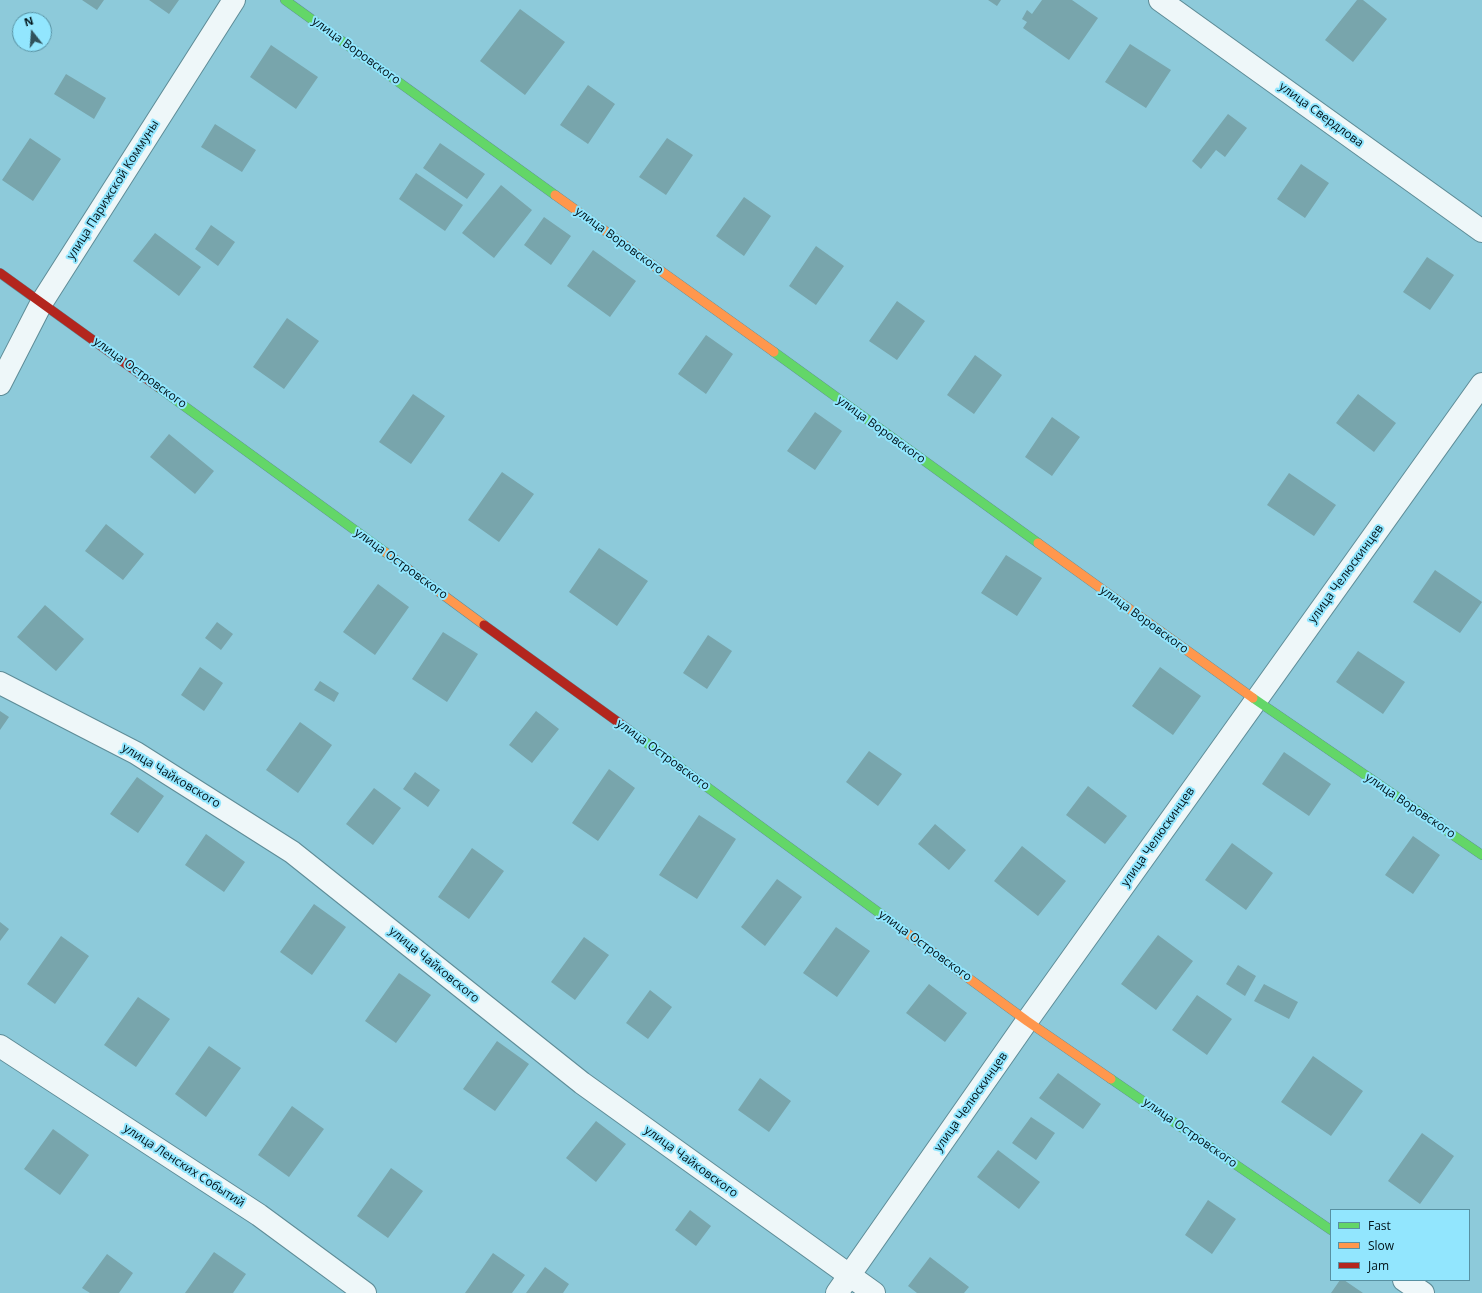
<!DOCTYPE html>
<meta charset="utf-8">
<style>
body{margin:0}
#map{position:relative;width:1482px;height:1293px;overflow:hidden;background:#8dcada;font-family:"Open Sans",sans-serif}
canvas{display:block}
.legend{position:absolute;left:1330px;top:1209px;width:140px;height:72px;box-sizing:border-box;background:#92e6fe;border:1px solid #5891a2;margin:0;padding:5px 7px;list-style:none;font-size:12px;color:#001218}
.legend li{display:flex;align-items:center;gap:8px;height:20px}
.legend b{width:20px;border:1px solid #5891a2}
.north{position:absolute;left:12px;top:12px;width:40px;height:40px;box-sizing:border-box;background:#92e6fe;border:1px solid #5891a2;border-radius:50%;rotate:343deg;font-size:11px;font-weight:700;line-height:16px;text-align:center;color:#001218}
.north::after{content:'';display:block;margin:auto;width:14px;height:18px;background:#31525c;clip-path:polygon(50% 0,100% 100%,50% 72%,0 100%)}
</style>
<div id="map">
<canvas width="1482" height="1293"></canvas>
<ul class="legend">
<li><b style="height:5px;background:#63d668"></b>Fast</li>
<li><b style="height:5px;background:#ff974d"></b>Slow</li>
<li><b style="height:5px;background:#b3261e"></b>Jam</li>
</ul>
<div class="north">N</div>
</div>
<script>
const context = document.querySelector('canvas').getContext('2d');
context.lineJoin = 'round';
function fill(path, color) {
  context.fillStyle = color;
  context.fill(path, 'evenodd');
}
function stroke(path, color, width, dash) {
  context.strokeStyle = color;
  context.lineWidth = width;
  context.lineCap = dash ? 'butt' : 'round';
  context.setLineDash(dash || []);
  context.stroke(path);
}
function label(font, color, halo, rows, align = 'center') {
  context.font = font + ' "Open Sans",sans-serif';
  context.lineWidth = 4;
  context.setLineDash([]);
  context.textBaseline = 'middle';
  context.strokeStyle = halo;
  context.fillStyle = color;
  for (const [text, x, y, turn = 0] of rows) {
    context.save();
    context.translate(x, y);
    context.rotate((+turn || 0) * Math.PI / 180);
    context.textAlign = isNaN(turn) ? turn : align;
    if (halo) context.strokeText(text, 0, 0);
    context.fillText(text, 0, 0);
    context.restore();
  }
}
fill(new Path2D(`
 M 82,0 L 104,0 L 97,10 Z
 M 149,0 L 179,0 L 169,14 Z
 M 988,0 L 1001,0 L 997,6 Z
 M 1042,0 L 1072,0 L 1098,18 L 1069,60 L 1023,28 L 1027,22 L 1022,19 L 1027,10 L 1032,14 Z
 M 1357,0 L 1363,0 L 1387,19 L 1353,62 L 1325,40 Z
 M 520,9 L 565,42 L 525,95 L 480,61 Z
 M 1130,44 L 1171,70 L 1146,108 L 1105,82 Z
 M 271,45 L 318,77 L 296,109 L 250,77 Z
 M 66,74 L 106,98 L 94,119 L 54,94 Z
 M 588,85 L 615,104 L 588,144 L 560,125 Z
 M 1228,114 L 1247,128 L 1225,157 L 1216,150 L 1201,169 L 1192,161 Z
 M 215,124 L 256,150 L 242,172 L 201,147 Z
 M 30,138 L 61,159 L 33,201 L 2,180 Z
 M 667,138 L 693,155 L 666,195 L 639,177 Z
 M 440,143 L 485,174 L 467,199 L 423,168 Z
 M 1301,164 L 1329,183 L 1305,218 L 1277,199 Z
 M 416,173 L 463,205 L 445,231 L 399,199 Z
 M 501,185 L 532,210 L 494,258 L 462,233 Z
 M 744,197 L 771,216 L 744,256 L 716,236 Z
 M 544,217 L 571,236 L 551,265 L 524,245 Z
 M 211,225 L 235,242 L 218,266 L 195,249 Z
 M 155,233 L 201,267 L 179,296 L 133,261 Z
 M 816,246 L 844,266 L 816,305 L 789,286 Z
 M 593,250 L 636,281 L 610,317 L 567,286 Z
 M 1427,257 L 1454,275 L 1430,310 L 1403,292 Z
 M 897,301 L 925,321 L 897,360 L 869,341 Z
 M 287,318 L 319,341 L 284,389 L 253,367 Z
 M 706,335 L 733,354 L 706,394 L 678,374 Z
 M 975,355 L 1002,375 L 974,414 L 947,395 Z
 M 413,394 L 445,416 L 411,464 L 379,442 Z
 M 1358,394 L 1396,423 L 1374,452 L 1336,423 Z
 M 815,412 L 842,431 L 815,470 L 787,451 Z
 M 1052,417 L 1080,437 L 1052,476 L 1025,457 Z
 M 169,434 L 214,471 L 195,494 L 150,457 Z
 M 502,472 L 534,494 L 499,542 L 468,520 Z
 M 1289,473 L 1336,505 L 1314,536 L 1267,505 Z
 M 106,524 L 144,554 L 123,580 L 85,551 Z
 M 599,548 L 648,581 L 617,626 L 569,592 Z
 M 1006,555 L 1042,578 L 1017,616 L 981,593 Z
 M 1435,570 L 1482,602 L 1460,633 L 1413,602 Z
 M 378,584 L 409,607 L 375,655 L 343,632 Z
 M 45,605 L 84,639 L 56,671 L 17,637 Z
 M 217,622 L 233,634 L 221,650 L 205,638 Z
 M 443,632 L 478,654 L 447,702 L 412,679 Z
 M 708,635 L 732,651 L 707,689 L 683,673 Z
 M 1358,651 L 1405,682 L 1383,714 L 1336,682 Z
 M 200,667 L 223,683 L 204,711 L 181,695 Z
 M 1160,667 L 1201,696 L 1173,735 L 1132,706 Z
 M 320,681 L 339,693 L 334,702 L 314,690 Z
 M 0,711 L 9,717 L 0,730 Z
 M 536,711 L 559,729 L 532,763 L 509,745 Z
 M 300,722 L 332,745 L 298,793 L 266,770 Z
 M 869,751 L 902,774 L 878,806 L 846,782 Z
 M 1284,752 L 1331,784 L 1309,816 L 1262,784 Z
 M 609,769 L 635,788 L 598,841 L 572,823 Z
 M 415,772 L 440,790 L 428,807 L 403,789 Z
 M 137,777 L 164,796 L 138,833 L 110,814 Z
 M 1088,786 L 1127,816 L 1105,844 L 1066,815 Z
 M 374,788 L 401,808 L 373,845 L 346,824 Z
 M 699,815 L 736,839 L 697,899 L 659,875 Z
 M 935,824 L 966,850 L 949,870 L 918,844 Z
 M 206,834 L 245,862 L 224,892 L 185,865 Z
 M 1413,836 L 1440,855 L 1413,894 L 1385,875 Z
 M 1232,843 L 1273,873 L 1246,910 L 1205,880 Z
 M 1022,846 L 1066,881 L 1038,916 L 994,881 Z
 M 472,848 L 504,871 L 469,919 L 438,897 Z
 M 777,879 L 802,897 L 765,946 L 741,927 Z
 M 314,904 L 346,927 L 312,975 L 280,952 Z
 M 0,922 L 9,929 L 0,941 Z
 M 836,927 L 870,951 L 837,997 L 803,973 Z
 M 1158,935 L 1193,961 L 1156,1010 L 1121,984 Z
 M 61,936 L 89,956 L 55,1004 L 27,984 Z
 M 584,937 L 609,955 L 575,1000 L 551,982 Z
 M 1238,965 L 1256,976 L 1245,996 L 1226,984 Z
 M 399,973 L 431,995 L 396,1043 L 365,1021 Z
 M 929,984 L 967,1013 L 945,1042 L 906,1013 Z
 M 1264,984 L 1298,1002 L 1289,1019 L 1254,1001 Z
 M 650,990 L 672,1007 L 648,1039 L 626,1023 Z
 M 1197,995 L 1232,1019 L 1207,1055 L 1172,1030 Z
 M 138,997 L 170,1019 L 136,1067 L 104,1045 Z
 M 497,1041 L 529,1064 L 495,1111 L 463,1089 Z
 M 209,1046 L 241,1068 L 206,1117 L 175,1094 Z
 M 1313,1056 L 1363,1091 L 1331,1136 L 1281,1102 Z
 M 1058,1073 L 1101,1104 L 1083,1129 L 1039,1098 Z
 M 760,1078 L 791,1101 L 769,1132 L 738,1110 Z
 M 292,1106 L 324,1129 L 289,1177 L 258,1155 Z
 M 1031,1117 L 1055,1133 L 1036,1160 L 1012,1143 Z
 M 596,1121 L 626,1144 L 596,1182 L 566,1158 Z
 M 53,1129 L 89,1155 L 60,1195 L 24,1169 Z
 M 1422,1133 L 1454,1156 L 1420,1204 L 1388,1181 Z
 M 998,1150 L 1040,1182 L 1019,1209 L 977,1177 Z
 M 391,1168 L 423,1191 L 388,1238 L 357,1216 Z
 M 1208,1200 L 1236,1219 L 1212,1254 L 1185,1235 Z
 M 690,1210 L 711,1226 L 696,1246 L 675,1230 Z
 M 214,1252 L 246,1274 L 233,1293 L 185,1293 Z
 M 493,1253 L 525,1275 L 512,1293 L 465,1293 Z
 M 107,1254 L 133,1273 L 119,1293 L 90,1293 L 82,1288 Z
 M 930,1257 L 969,1287 L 964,1293 L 917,1293 L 908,1286 Z
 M 545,1267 L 569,1284 L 563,1293 L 526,1293 Z
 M 1340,1280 L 1344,1280 L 1363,1293 L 1331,1293 Z`), '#78a5ac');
const street = new Path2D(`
 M 1160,0 L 1482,231
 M 0,384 L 42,302 L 234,0
 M 0,683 L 136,753 L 292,852 L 582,1083 L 874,1293
 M 0,1046 L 259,1215 L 365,1293
 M 1404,1280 L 1423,1293
 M 837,1293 L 1027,1021 L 1482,384`);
const fast = new Path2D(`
 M 285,0 L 555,195
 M 774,352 L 1038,543
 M 158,387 L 385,552
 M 1253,698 L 1482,855
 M 629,730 L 904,931
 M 1111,1079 L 1331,1230`);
const slow = new Path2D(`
 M 555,195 L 774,352
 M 1038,543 L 1253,698
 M 385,552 L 484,625
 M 904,931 L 1027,1021 L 1111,1079`);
const jam = new Path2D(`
 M 0,273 L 158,387
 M 484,625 L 629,730`);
stroke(street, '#5e8c97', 24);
stroke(fast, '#5e8c97', 10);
stroke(slow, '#5e8c97', 10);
stroke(jam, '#5e8c97', 10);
stroke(street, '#eef7f9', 22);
stroke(fast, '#63d668', 9);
stroke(slow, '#ff974d', 9);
stroke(jam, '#b3261e', 9);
label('12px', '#001218', '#92e6fe', [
 ["улица Воровского",356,51,36],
 ["улица Свердлова",1321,115,36],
 ["улица Парижской Коммуны",113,190,-58],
 ["улица Воровского",619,241,36],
 ["улица Островского",140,373,36],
 ["улица Воровского",881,430,36],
 ["улица Островского",401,564,36],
 ["улица Челюскинцев",1346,574,-54],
 ["улица Воровского",1144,620,36],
 ["улица Островского",663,755,36],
 ["улица Чайковского",171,776,31],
 ["улица Воровского",1410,806,34],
 ["улица Челюскинцев",1158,837,-55],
 ["улица Островского",925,946,36],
 ["улица Чайковского",434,965,39],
 ["улица Челюскинцев",971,1102,-55],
 ["улица Островского",1190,1133,35],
 ["улица Чайковского",691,1162,36],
 ["улица Ленских Событий",184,1166,33]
]);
</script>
